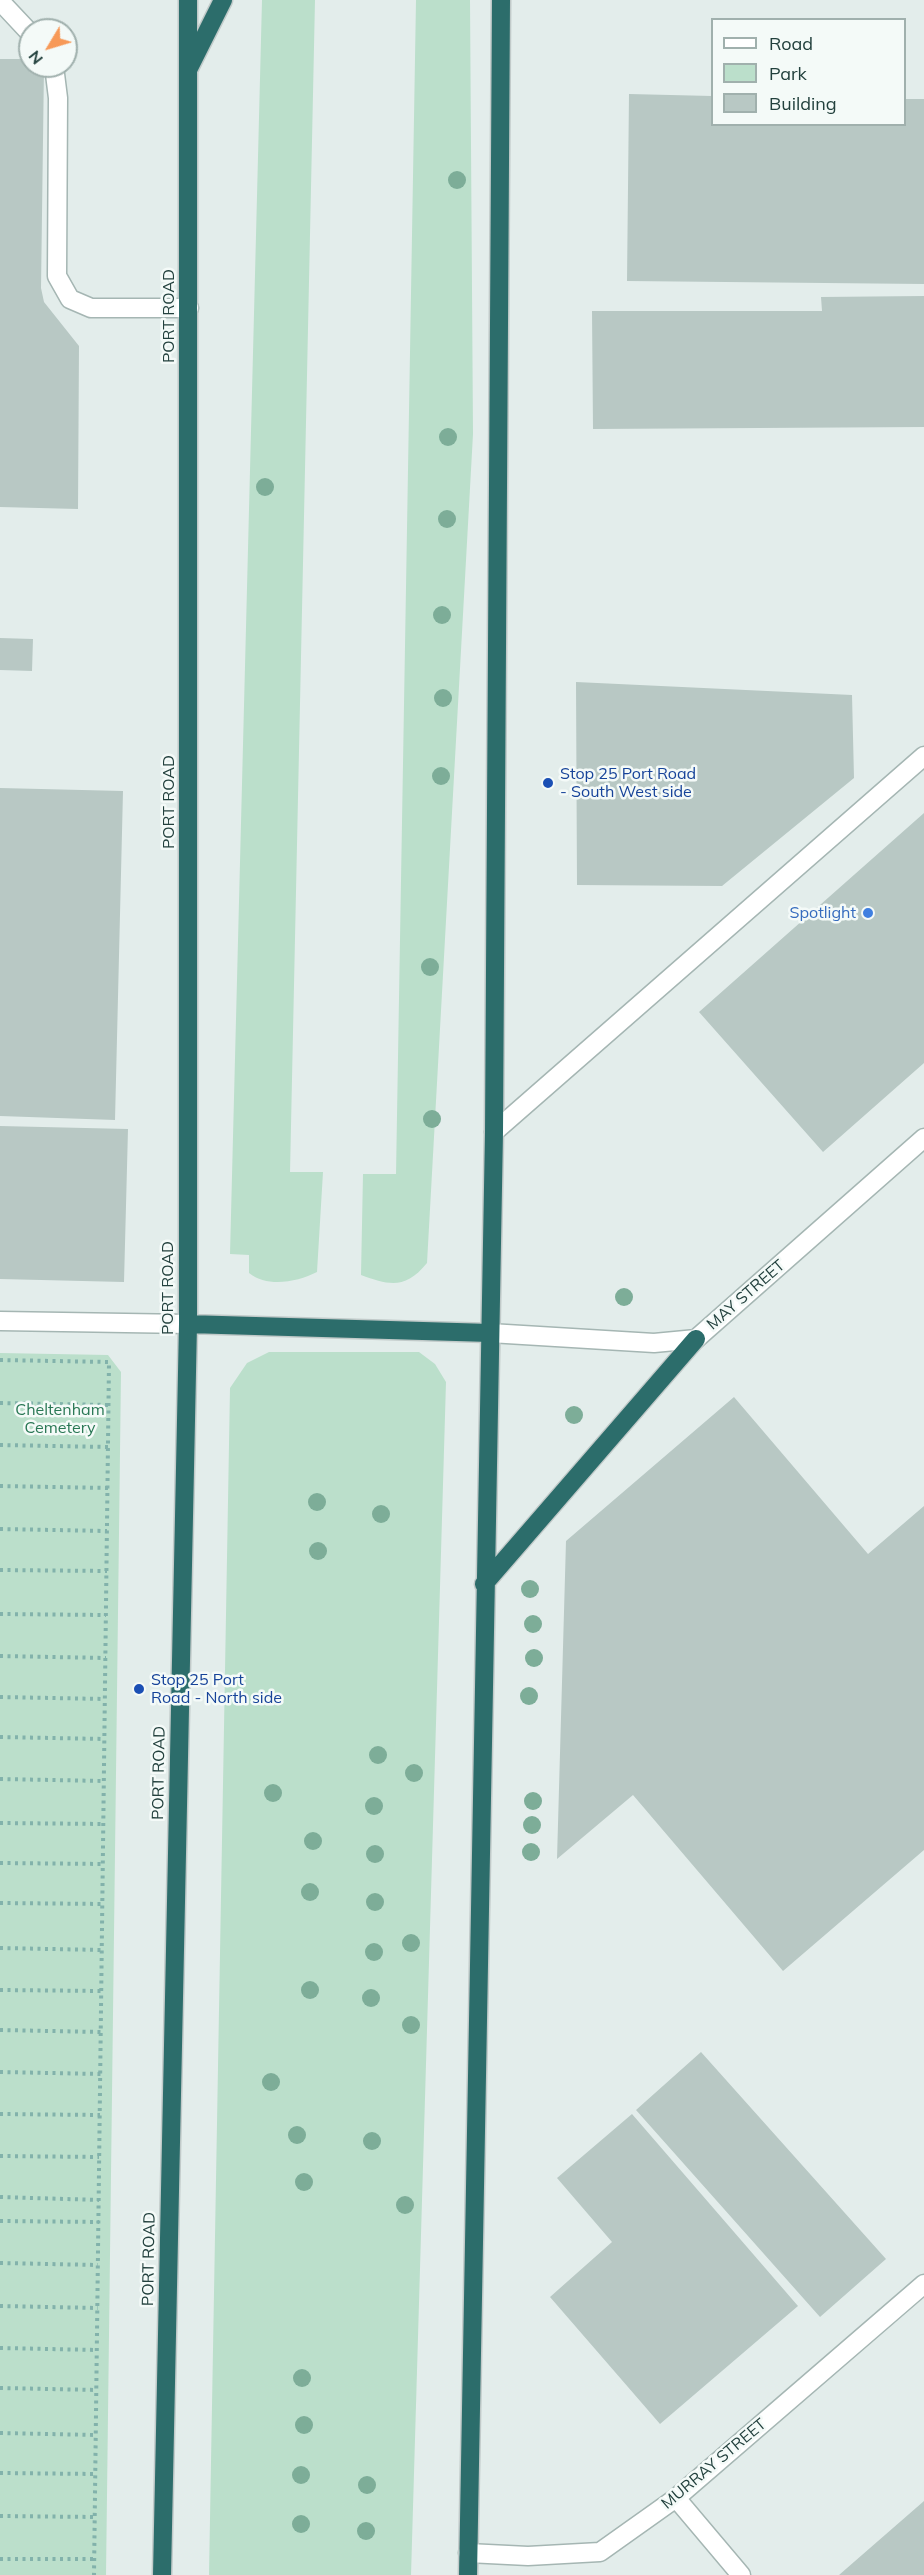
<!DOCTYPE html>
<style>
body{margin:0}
#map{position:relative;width:924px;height:2575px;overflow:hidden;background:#e3edeb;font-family:Mulish,sans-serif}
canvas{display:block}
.legend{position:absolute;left:711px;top:18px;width:195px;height:108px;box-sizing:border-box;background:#f4faf8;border:2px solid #a0b0ad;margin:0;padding:8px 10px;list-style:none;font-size:18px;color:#22403d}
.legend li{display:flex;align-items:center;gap:12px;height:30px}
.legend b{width:30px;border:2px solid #a0b0ad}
.north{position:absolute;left:18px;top:18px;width:60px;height:60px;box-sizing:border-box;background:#f4faf8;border:2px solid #a0b0ad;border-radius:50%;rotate:232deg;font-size:16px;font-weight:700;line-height:24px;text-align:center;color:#22403d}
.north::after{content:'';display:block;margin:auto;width:21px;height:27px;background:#f79958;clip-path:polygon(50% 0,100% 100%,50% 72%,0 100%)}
</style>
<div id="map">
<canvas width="924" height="2575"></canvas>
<ul class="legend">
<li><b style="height:8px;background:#fff"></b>Road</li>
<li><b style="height:16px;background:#bbdfcb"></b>Park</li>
<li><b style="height:16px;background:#b8c8c4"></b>Building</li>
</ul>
<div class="north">N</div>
</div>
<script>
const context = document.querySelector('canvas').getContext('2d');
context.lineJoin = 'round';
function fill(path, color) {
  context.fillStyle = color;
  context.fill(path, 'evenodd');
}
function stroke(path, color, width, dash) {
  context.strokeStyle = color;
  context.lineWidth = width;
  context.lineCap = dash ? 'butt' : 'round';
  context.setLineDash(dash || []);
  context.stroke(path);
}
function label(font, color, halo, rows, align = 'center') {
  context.font = font + ' Mulish,sans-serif';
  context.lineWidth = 5;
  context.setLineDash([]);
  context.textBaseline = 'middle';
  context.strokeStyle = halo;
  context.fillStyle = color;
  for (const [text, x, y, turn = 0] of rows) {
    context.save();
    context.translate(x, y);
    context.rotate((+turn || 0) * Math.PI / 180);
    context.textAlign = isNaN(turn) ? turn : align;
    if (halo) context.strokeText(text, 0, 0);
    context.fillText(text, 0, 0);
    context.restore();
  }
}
fill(new Path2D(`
 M 262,0 L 315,0 L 290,1172 L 323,1172 L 317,1272 C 297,1282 268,1288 249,1273 L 249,1255 L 230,1254 Z
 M 416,0 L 470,0 L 473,434 L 427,1263 C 405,1290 389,1285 361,1275 L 363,1174 L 396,1174 Z
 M 269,1352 L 419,1352 L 435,1364 L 446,1382 L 411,2575 L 209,2575 L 230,1388 L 247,1363 Z
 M 0,1353 L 108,1355 L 121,1372 L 106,2575 L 0,2575 Z`), '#bbdfcb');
fill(new Path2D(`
 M 0,59 L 30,59 L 30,66 L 44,66 L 41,288 L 44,302 L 79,346 L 78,509 L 0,507 Z
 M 629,94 L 712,96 L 712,124 L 904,124 L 904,99 L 924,99 L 924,284 L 627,281 Z
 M 924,296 L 924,427 L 593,429 L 592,311 L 822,311 L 821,297 Z
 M 0,638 L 33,639 L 32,671 L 0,670 Z
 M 576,682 L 852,695 L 854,778 L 722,886 L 577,885 Z
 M 0,788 L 123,791 L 115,1120 L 0,1116 Z
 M 924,813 L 924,1063 L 823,1152 L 699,1012 Z
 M 0,1126 L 128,1129 L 124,1282 L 0,1279 Z
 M 734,1397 L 868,1554 L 924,1506 L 924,1850 L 783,1971 L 633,1795 L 557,1859 L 566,1541 Z
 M 701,2052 L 886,2259 L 820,2317 L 636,2110 Z
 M 632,2114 L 798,2306 L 660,2424 L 550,2297 L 612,2242 L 557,2178 Z
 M 924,2501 L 924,2575 L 839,2575 Z`), '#b8c8c4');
const minor = new Path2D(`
 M 0,1 L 30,33
 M 54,66 L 58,98 L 57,276 L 70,299 L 91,308 L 189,308
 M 494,1132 L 924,756
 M 0,1321 L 188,1324
 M 490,1333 L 654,1343 L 696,1339 L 924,1138
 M 676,2498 L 741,2575
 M 468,2553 L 528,2556 L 600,2552 L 676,2498 L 924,2284`);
const highway = new Path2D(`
 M 189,68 L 223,0
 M 188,1324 L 490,1333
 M 484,1584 L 696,1339
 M 162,2575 L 188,1324 L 188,0
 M 468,2575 L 494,1132 L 501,0`);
stroke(minor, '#a5b6b3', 21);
stroke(highway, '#c1cac9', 21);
stroke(new Path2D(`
 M 0,1360 L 109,1362 L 94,2575
 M 0,1403 L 109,1405
 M 0,1445 L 109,1447
 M 0,1486 L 108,1488
 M 0,1529 L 107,1531
 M 0,1570 L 107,1571
 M 0,1614 L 106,1615
 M 0,1656 L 106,1658
 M 0,1697 L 105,1699
 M 0,1737 L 105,1739
 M 0,1779 L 104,1781
 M 0,1823 L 104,1824
 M 0,1863 L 103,1864
 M 0,1903 L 103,1904
 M 0,1948 L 102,1950
 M 0,1990 L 102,1991
 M 0,2030 L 101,2032
 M 0,2072 L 101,2074
 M 0,2114 L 100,2115
 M 0,2156 L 99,2157
 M 0,2197 L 99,2200
 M 0,2221 L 99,2222
 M 0,2263 L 98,2265
 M 0,2306 L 98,2308
 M 0,2348 L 97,2350
 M 0,2388 L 97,2390
 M 0,2433 L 96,2435
 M 0,2473 L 96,2474
 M 0,2516 L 95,2517
 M 0,2559 L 95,2559`), '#82b2ab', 4, [3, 4.5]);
stroke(minor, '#fff', 18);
stroke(highway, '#2c6d6b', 18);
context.fillStyle = '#7dad98';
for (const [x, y] of [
 [457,180],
 [448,437],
 [265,487],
 [447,519],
 [442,615],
 [443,698],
 [441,776],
 [430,967],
 [432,1119],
 [624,1297],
 [574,1415],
 [317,1502],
 [381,1514],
 [318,1551],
 [530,1589],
 [533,1624],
 [534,1658],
 [529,1696],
 [378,1755],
 [414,1773],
 [273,1793],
 [533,1801],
 [374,1806],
 [532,1825],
 [313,1841],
 [531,1852],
 [375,1854],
 [310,1892],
 [375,1902],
 [411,1943],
 [374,1952],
 [310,1990],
 [371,1998],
 [411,2025],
 [271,2082],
 [297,2135],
 [372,2141],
 [304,2182],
 [405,2205],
 [302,2378],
 [304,2425],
 [301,2475],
 [367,2485],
 [301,2524],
 [366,2531]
]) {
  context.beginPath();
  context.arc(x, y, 9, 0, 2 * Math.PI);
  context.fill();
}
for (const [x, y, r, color] of [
 [548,783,6,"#1a4fb4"],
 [868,913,6,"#3f7fe0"],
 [139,1689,6,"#1a4fb4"]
]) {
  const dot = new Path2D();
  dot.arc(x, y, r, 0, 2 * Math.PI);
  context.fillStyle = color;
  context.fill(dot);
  stroke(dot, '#f4faf8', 2);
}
label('16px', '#22403d', '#f4faf8', [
 ["PORT ROAD",169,316,-90],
 ["PORT ROAD",169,802,-90],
 ["PORT ROAD",168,1288,-90],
 ["MAY STREET",746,1295,-41],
 ["PORT ROAD",159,1773,-89],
 ["PORT ROAD",149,2259,-89],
 ["MURRAY STREET",714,2464,-40]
]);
label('16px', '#164399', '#f4faf8', [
 ["Stop 25 Port Road",560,774],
 ["- South West side",560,792],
 ["Stop 25 Port",151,1680],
 ["Road - North side",151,1698]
], 'left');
label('16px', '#366cbe', '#f4faf8', [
 ["Spotlight",856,913]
], 'right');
label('16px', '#2a7855', '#f4faf8', [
 ["Cheltenham",60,1410],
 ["Cemetery",60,1428]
]);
</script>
